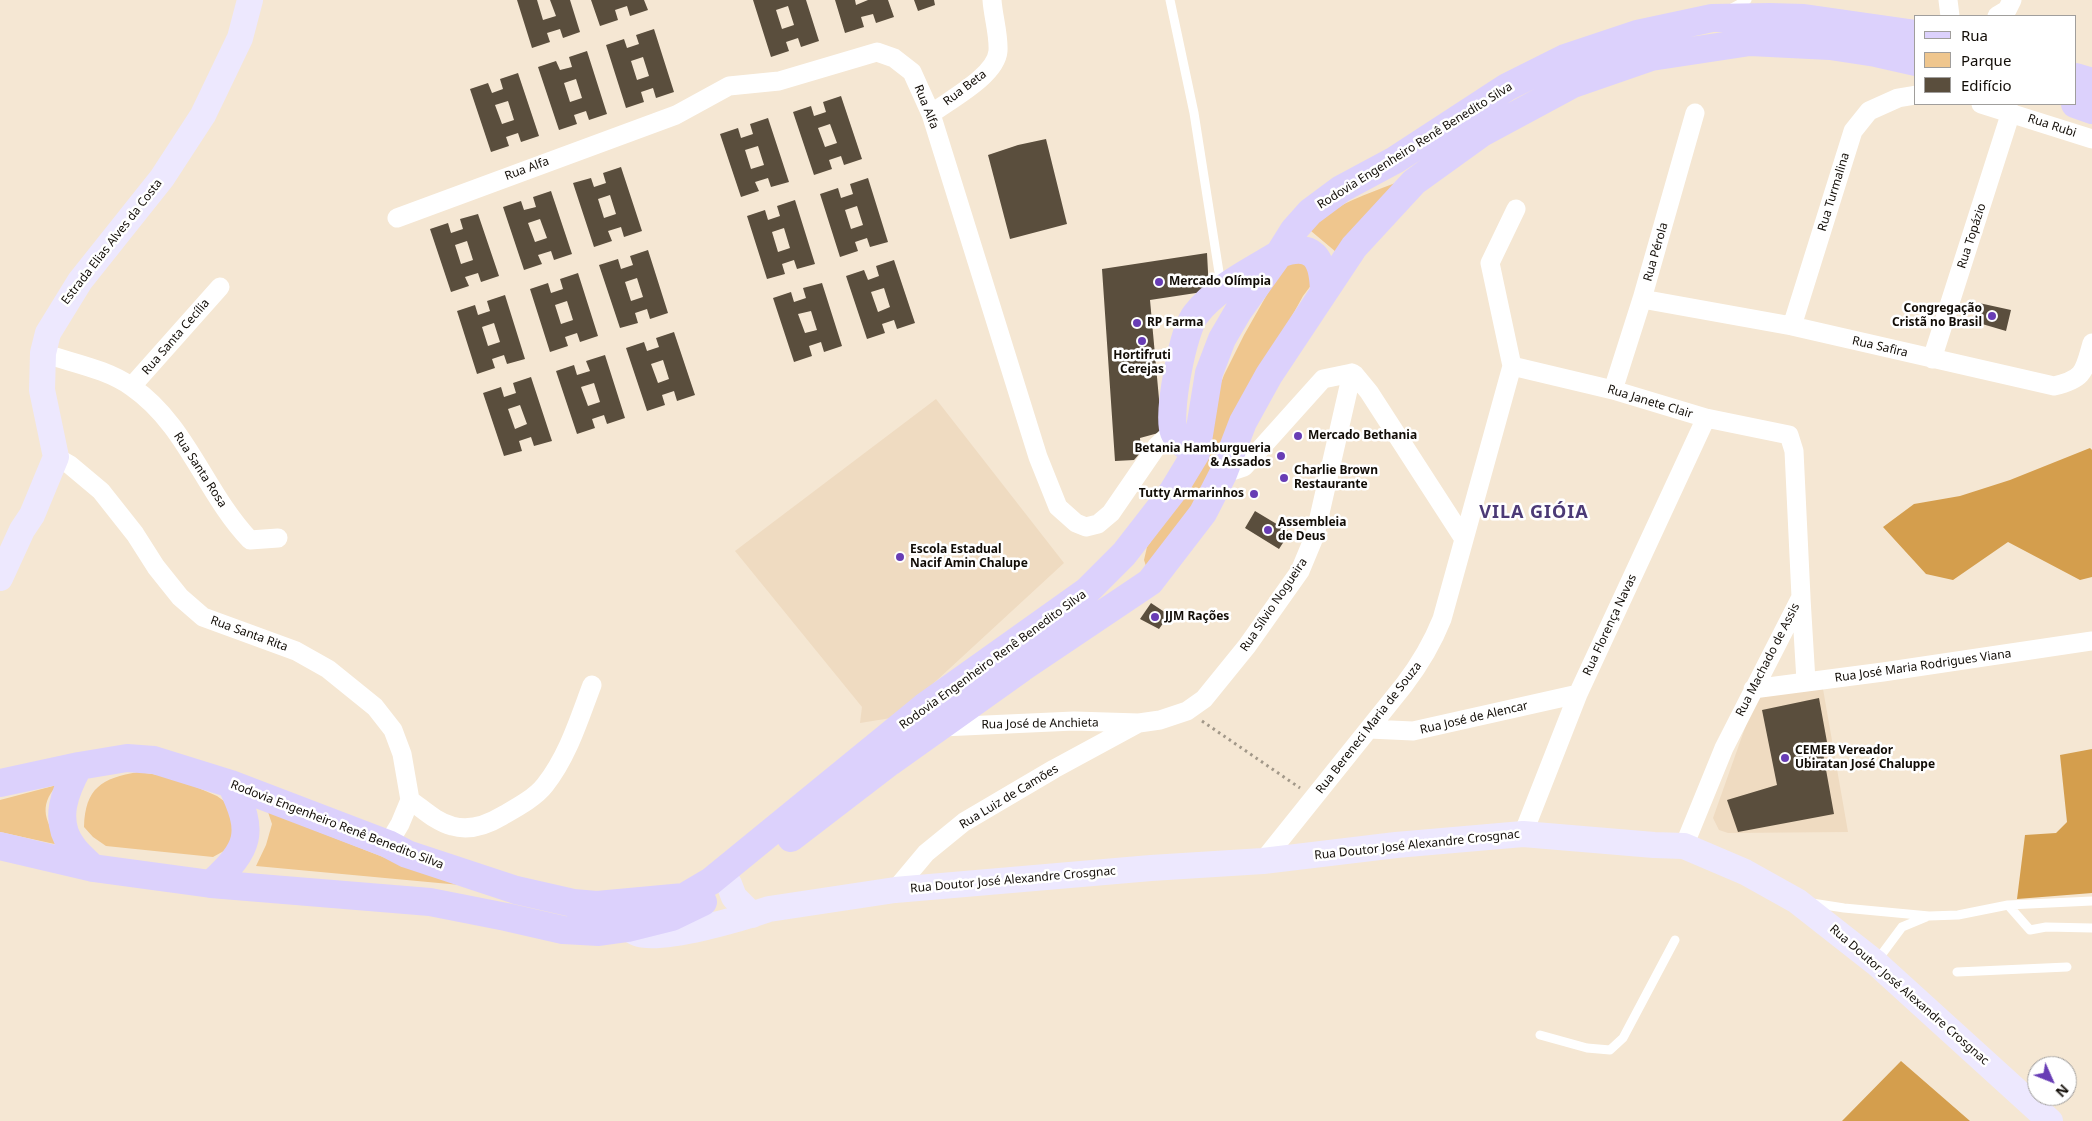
<!DOCTYPE html>
<meta charset="utf-8">
<style>
body{margin:0}
#map{position:relative;width:2092px;height:1121px;overflow:hidden;background:#f5e7d3;font-family:"Noto Sans",sans-serif}
canvas{display:block}
.legend{position:absolute;left:1914px;top:15px;width:162px;height:90px;box-sizing:border-box;background:#fff;border:1px solid #a09e9c;margin:0;padding:6px 9px;list-style:none;font-size:15px;color:#120d07}
.legend li{display:flex;align-items:center;gap:10px;height:25px}
.legend b{width:25px;border:1px solid #a09e9c}
.north{position:absolute;left:2027px;top:1056px;width:50px;height:50px;box-sizing:border-box;background:#fff;border:1px solid #a09e9c;border-radius:50%;rotate:134deg;font-size:14px;font-weight:700;line-height:20px;text-align:center;color:#120d07}
.north::after{content:'';display:block;margin:auto;width:18px;height:22px;background:#683db5;clip-path:polygon(50% 0,100% 100%,50% 72%,0 100%)}
</style>
<div id="map">
<canvas width="2092" height="1121"></canvas>
<ul class="legend">
<li><b style="height:6px;background:#dcd1fc"></b>Rua</li>
<li><b style="height:14px;background:#efc68e"></b>Parque</li>
<li><b style="height:14px;background:#5a4e3d"></b>Edifício</li>
</ul>
<div class="north">N</div>
</div>
<script>
const context = document.querySelector('canvas').getContext('2d');
context.lineJoin = 'round';
function fill(path, color) {
  context.fillStyle = color;
  context.fill(path, 'evenodd');
}
function stroke(path, color, width, dash) {
  context.strokeStyle = color;
  context.lineWidth = width;
  context.lineCap = dash ? 'butt' : 'round';
  context.setLineDash(dash || []);
  context.stroke(path);
}
function label(font, color, halo, rows, align = 'center') {
  context.font = font + ' "Noto Sans",sans-serif';
  context.lineWidth = 5;
  context.setLineDash([]);
  context.textBaseline = 'middle';
  context.strokeStyle = halo;
  context.fillStyle = color;
  for (const [text, x, y, turn = 0] of rows) {
    context.save();
    context.translate(x, y);
    context.rotate((+turn || 0) * Math.PI / 180);
    context.textAlign = isNaN(turn) ? turn : align;
    if (halo) context.strokeText(text, 0, 0);
    context.fillText(text, 0, 0);
    context.restore();
  }
}
fill(new Path2D(`
 M 936,399 L 1064,563 L 897,717 L 860,723 L 862,707 L 735,551 Z
 M 1823,689 L 1848,832 L 1728,833 L 1719,830 L 1713,818 L 1756,697 Z`), '#efdbc1');
fill(new Path2D(`
 M 1400,181 L 1336,252 L 1311,231 C 1327,205 1372,193 1400,181 Z
 M 1291,261 L 1306,263 L 1312,284 L 1303,296 L 1231,427 L 1194,517 L 1146,566 L 1144,560 L 1147,547 L 1197,476 L 1214,401 L 1224,375 L 1244,335 L 1269,291 L 1285,266 Z
 M 138,772 L 173,777 L 217,796 L 228,804 L 234,816 L 231,847 L 213,857 L 106,846 L 93,837 L 84,827 C 85,788 102,778 138,772 Z
 M 57,785 C 37,808 47,821 59,845 L 0,832 L 0,800 Z
 M 268,812 L 401,864 L 471,886 L 256,866 L 266,845 L 272,824 Z`), '#efc68e');
fill(new Path2D(`
 M 2090,448 L 2092,450 L 2092,577 L 2080,580 L 2008,542 L 1953,580 L 1926,574 L 1883,527 L 1914,504 L 1960,496 L 2010,480 Z
 M 2092,749 L 2092,893 L 2017,899 L 2025,835 L 2056,833 L 2067,822 L 2060,755 Z
 M 1901,1061 L 1970,1121 L 1842,1121 Z`), '#d49e4d');
fill(new Path2D(`
 M 517,0 L 537,0 L 543,20 L 556,16 L 550,0 L 570,0 L 580,32 L 563,38 L 560,29 L 547,33 L 550,42 L 532,48 Z
 M 591,0 L 644,0 L 648,10 L 630,16 L 627,6 L 615,10 L 618,20 L 600,26 Z
 M 753,0 L 806,0 L 819,41 L 801,47 L 798,38 L 786,42 L 789,51 L 771,57 ZM 788,6 L 794,25 L 782,29 L 776,10 Z
 M 835,0 L 855,0 L 856,5 L 868,0 L 888,0 L 894,17 L 876,23 L 873,14 L 861,17 L 864,27 L 845,33 Z
 M 914,0 L 934,0 L 935,5 L 918,11 Z
 M 654,29 L 674,92 L 656,98 L 653,88 L 641,92 L 644,102 L 626,108 L 606,45 L 624,39 L 627,48 L 639,44 L 636,35 ZM 643,57 L 649,76 L 637,80 L 631,61 Z
 M 587,51 L 607,114 L 589,120 L 586,111 L 574,115 L 577,124 L 559,130 L 538,67 L 556,61 L 560,70 L 572,67 L 569,57 ZM 576,79 L 582,98 L 570,102 L 564,83 Z
 M 518,73 L 539,136 L 521,142 L 518,133 L 506,137 L 509,146 L 491,152 L 470,89 L 488,83 L 492,93 L 503,89 L 500,79 ZM 508,101 L 514,120 L 502,124 L 495,105 Z
 M 841,96 L 862,159 L 844,165 L 841,156 L 829,160 L 832,169 L 814,175 L 793,112 L 811,106 L 814,116 L 826,112 L 823,102 ZM 830,124 L 837,143 L 825,147 L 818,128 Z
 M 768,118 L 789,182 L 771,187 L 768,178 L 755,182 L 759,191 L 741,197 L 720,134 L 738,128 L 741,138 L 753,134 L 750,124 ZM 758,146 L 764,165 L 751,169 L 745,150 Z
 M 1046,139 L 1067,224 L 1010,239 L 988,155 L 1018,145 Z
 M 621,167 L 642,231 L 624,237 L 621,227 L 608,231 L 612,241 L 594,247 L 573,183 L 591,178 L 594,187 L 606,183 L 603,173 ZM 610,195 L 616,214 L 604,218 L 598,199 Z
 M 868,178 L 888,242 L 870,247 L 867,238 L 855,242 L 858,251 L 840,257 L 820,194 L 838,188 L 841,198 L 853,194 L 850,184 ZM 857,206 L 863,225 L 851,229 L 845,210 Z
 M 551,191 L 572,254 L 554,260 L 551,251 L 538,255 L 542,264 L 524,270 L 503,207 L 521,201 L 524,210 L 536,207 L 533,197 ZM 540,219 L 547,238 L 535,242 L 528,223 Z
 M 795,200 L 815,264 L 797,269 L 794,260 L 782,264 L 785,274 L 767,279 L 747,216 L 765,210 L 768,220 L 780,216 L 777,206 ZM 784,228 L 790,248 L 778,252 L 772,232 Z
 M 478,214 L 499,276 L 481,282 L 478,273 L 465,277 L 469,286 L 451,292 L 430,229 L 448,223 L 451,233 L 463,229 L 460,219 ZM 467,241 L 473,260 L 461,264 L 455,245 Z
 M 648,250 L 668,313 L 650,319 L 647,309 L 635,313 L 638,323 L 620,328 L 599,265 L 618,259 L 621,269 L 633,265 L 630,256 ZM 637,278 L 643,297 L 631,301 L 625,282 Z
 M 1207,253 L 1209,291 L 1150,300 L 1162,432 L 1140,438 L 1141,452 L 1134,460 L 1115,461 L 1102,269 Z
 M 894,260 L 915,323 L 897,329 L 894,320 L 882,324 L 885,333 L 867,339 L 846,276 L 864,270 L 868,280 L 879,276 L 876,266 ZM 884,288 L 890,307 L 878,312 L 871,292 Z
 M 578,273 L 598,336 L 580,342 L 577,333 L 565,337 L 568,346 L 550,352 L 530,289 L 548,283 L 551,293 L 563,289 L 560,279 ZM 567,301 L 573,320 L 561,324 L 555,305 Z
 M 822,283 L 842,346 L 824,352 L 821,342 L 809,346 L 812,356 L 794,362 L 773,298 L 791,292 L 794,302 L 806,298 L 803,288 ZM 811,311 L 817,330 L 805,333 L 798,314 Z
 M 505,295 L 525,359 L 507,364 L 504,355 L 492,359 L 495,368 L 477,374 L 457,311 L 475,305 L 478,315 L 490,311 L 487,301 ZM 494,323 L 500,342 L 488,346 L 482,327 Z
 M 1979,303 L 2011,310 L 2006,331 L 1972,321 Z
 M 674,332 L 695,395 L 677,401 L 674,391 L 662,395 L 665,405 L 647,411 L 626,348 L 644,342 L 647,351 L 659,347 L 656,338 ZM 663,360 L 669,379 L 658,383 L 651,364 Z
 M 605,355 L 625,418 L 607,424 L 604,415 L 592,419 L 595,428 L 577,434 L 556,371 L 574,365 L 577,375 L 590,371 L 586,361 ZM 594,383 L 600,402 L 588,406 L 581,387 Z
 M 531,377 L 552,441 L 534,446 L 531,437 L 519,441 L 522,451 L 504,456 L 483,393 L 501,387 L 504,397 L 516,393 L 513,383 ZM 520,405 L 527,424 L 515,429 L 508,409 Z
 M 1255,511 L 1290,532 L 1279,549 L 1245,528 Z
 M 1151,603 L 1169,615 L 1159,629 L 1140,619 Z
 M 1819,698 L 1827,742 L 1793,747 L 1796,756 L 1823,753 L 1834,814 L 1738,832 L 1727,800 L 1777,785 L 1762,710 Z`), '#5a4e3d');
stroke(new Path2D(`
 M 1202,721 L 1300,788`), '#a29889', 3, [2.5, 4]);
stroke(new Path2D(`
 M 1170,0 L 1194,113 L 1221,285
 M 1730,9 L 1747,0
 M 1812,903 L 1844,908 L 1929,916 L 1958,915 L 2008,905 L 2092,901
 M 2008,905 L 2030,930 L 2046,927 L 2092,928
 M 1876,962 L 1902,927 L 1926,917
 M 1957,972 L 2067,967
 M 1540,1035 L 1587,1048 L 1610,1050 L 1623,1038 L 1675,940`), '#fff', 9);
stroke(new Path2D(`
 M 1948,0 L 1950,16
 M 1997,16 L 2007,10 L 2012,0
 M 1981,104 L 2092,139
 M 931,114 C 949,100 996,76 998,51 C 999,35 993,16 992,0
 M 397,218 L 676,115 L 729,86 L 779,81 L 877,52 L 894,58 L 912,72 L 931,114 L 1038,457 L 1058,507 L 1076,523 L 1086,527 L 1098,524 L 1111,513 L 1157,446 L 1173,431
 M 1642,299 L 1792,326 L 2054,386 C 2085,379 2084,371 2092,343
 M 1792,326 L 1853,131 L 1869,111 L 1898,98 L 1916,95
 M 43,353 C 72,363 107,369 132,387 C 187,425 205,493 250,540 L 278,538
 M 1932,359 L 2011,112
 M 1512,366 L 1613,390 L 1706,418 L 1789,435 L 1794,451 L 1801,597 L 1724,748 L 1684,846
 M 1352,373 L 1355,375 L 1369,392 L 1464,539
 M 132,386 L 220,287
 M 1613,390 L 1642,299 L 1695,113
 M 56,457 L 70,465 L 101,491 L 135,534 L 156,567 L 180,597 L 203,617 L 296,651 L 328,669 L 375,707 L 393,730 L 402,754 L 410,800 L 400,824 L 388,844
 M 1223,474 L 1244,467 L 1323,379 L 1352,373
 M 1801,598 L 1806,681
 M 1753,689 L 1883,672 L 2092,641
 M 942,727 L 1074,721 L 1139,723 L 1160,720 L 1187,711 L 1204,699 L 1247,646 L 1300,571 L 1315,535 L 1352,373
 M 1369,729 L 1413,731 L 1578,694
 M 410,800 C 423,809 436,822 452,826 C 469,831 487,825 502,816 C 516,808 535,798 545,785 C 568,756 579,719 592,685
 M 1523,834 L 1578,694 L 1706,418
 M 1263,861 L 1404,685 C 1420,664 1432,644 1442,619 L 1512,366 L 1490,263 L 1516,209
 M 895,890 L 926,853 L 964,822 L 1054,769 L 1137,724`), '#fff', 19);
stroke(new Path2D(`
 M 0,578 L 22,530 L 32,515 L 56,457 L 42,390 L 43,353 L 48,333 L 80,281 L 162,178 L 203,115 L 240,38 L 250,0
 M 729,884 L 734,897 L 752,915
 M 628,928 C 631,930 635,933 639,934 C 665,941 743,918 769,909 L 895,890 L 1151,868 L 1263,861 L 1396,845 L 1523,834 L 1654,845 L 1684,846 L 1745,872 L 1797,901 L 1876,963 L 2050,1121`), '#ede8fe', 26);
stroke(new Path2D(`
 M 2076,77 L 2092,82
 M 2075,104 L 2092,110
 M 1196,453 C 1188,447 1178,442 1174,432 C 1167,415 1183,329 1196,314 C 1216,288 1251,271 1279,254 C 1314,241 1323,259 1324,291
 M 79,766 C 65,791 53,820 72,846 C 77,854 86,861 93,868
 M 0,783 L 79,766 L 127,758 L 154,760 L 231,784 L 388,844 L 407,854 L 516,890 L 573,903 L 597,905 L 684,897 L 711,881 L 924,707 L 1087,591 L 1124,554 L 1173,491 L 1196,453 L 1209,373 L 1222,339 L 1239,310 L 1279,254 L 1294,230 L 1310,212 L 1341,189 L 1395,160 L 1507,87 L 1565,58 L 1637,34 L 1712,18 L 1770,17 L 1804,18 L 1916,34
 M 791,838 L 890,762 L 1022,668 L 1150,582 L 1203,513 L 1223,474 L 1243,422 L 1269,375 L 1354,247 L 1414,182 L 1482,133 L 1573,84 L 1651,57 L 1750,42 L 1830,46 L 1876,53 L 1916,62
 M 0,846 L 93,868 L 211,884 L 430,902 L 506,917 L 563,930 L 599,932 L 628,928 L 672,917 L 703,902
 M 211,884 C 250,848 255,833 231,784`), '#dcd1fc', 28);
for (const [x, y, r, color] of [
 [1159,282,5,"#683db5"],
 [1992,316,5,"#683db5"],
 [1137,323,5,"#683db5"],
 [1142,341,5,"#683db5"],
 [1298,436,5,"#683db5"],
 [1281,456,5,"#683db5"],
 [1284,478,5,"#683db5"],
 [1254,494,5,"#683db5"],
 [1268,530,5,"#683db5"],
 [900,557,5,"#683db5"],
 [1155,617,5,"#683db5"],
 [1785,758,5,"#683db5"]
]) {
  const dot = new Path2D();
  dot.arc(x, y, r, 0, 2 * Math.PI);
  context.fillStyle = color;
  context.fill(dot);
  stroke(dot, '#fff', 2);
}
label('12px', '#120d07', '#fff', [
 ["Rua Beta",965,88,-37],
 ["Rua Alfa",926,107,68],
 ["Rua Rubi",2052,126,18],
 ["Rodovia Engenheiro Renê Benedito Silva",1415,146,-32],
 ["Rua Alfa",527,169,-20],
 ["Rua Turmalina",1834,192,-73],
 ["Rua Topázio",1972,236,-72],
 ["Estrada Elias Alves da Costa",112,242,-52],
 ["Rua Pérola",1656,252,-74],
 ["Rua Santa Cecília",176,337,-49],
 ["Rua Safira",1880,347,13],
 ["Rua Janete Clair",1650,402,17],
 ["Rua Santa Rosa",200,470,57],
 ["Rua Sílvio Nogueira",1274,605,-56],
 ["Rua Florença Navas",1610,625,-65],
 ["Rua Santa Rita",249,634,20],
 ["Rodovia Engenheiro Renê Benedito Silva",993,660,-36],
 ["Rua Machado de Assis",1768,660,-63],
 ["Rua José Maria Rodrigues Viana",1923,666,-8],
 ["Rua José de Alencar",1474,718,-13],
 ["Rua José de Anchieta",1040,724,-1],
 ["Rua Bereneci Maria de Souza",1369,728,-52],
 ["Rua Luiz de Camões",1009,797,-31],
 ["Rodovia Engenheiro Renê Benedito Silva",337,825,21],
 ["Rua Doutor José Alexandre Crosgnac",1417,845,-6],
 ["Rua Doutor José Alexandre Crosgnac",1013,880,-5],
 ["Rua Doutor José Alexandre Crosgnac",1909,995,41]
]);
label('bold 12px', '#120d07', '#fff', [
 ["Mercado Olímpia",1169,282],
 ["Congregação",1982,309,"right"],
 ["Cristã no Brasil",1982,323,"right"],
 ["RP Farma",1147,323],
 ["Hortifruti",1142,356,"center"],
 ["Cerejas",1142,370,"center"],
 ["Mercado Bethania",1308,436],
 ["Betania Hamburgueria",1271,449,"right"],
 ["& Assados",1271,463,"right"],
 ["Charlie Brown",1294,471],
 ["Restaurante",1294,485],
 ["Tutty Armarinhos",1244,494,"right"],
 ["Assembleia",1278,523],
 ["de Deus",1278,537],
 ["Escola Estadual",910,550],
 ["Nacif Amin Chalupe",910,564],
 ["JJM Rações",1165,617],
 ["CEMEB Vereador",1795,751],
 ["Ubiratan José Chaluppe",1795,765]
], 'left');
context.letterSpacing = '1px';
label('bold 18px', '#4c3a76', '#fff', [
 ["VILA GIÓIA",1534,513]
]);
context.letterSpacing = '0px';
</script>
